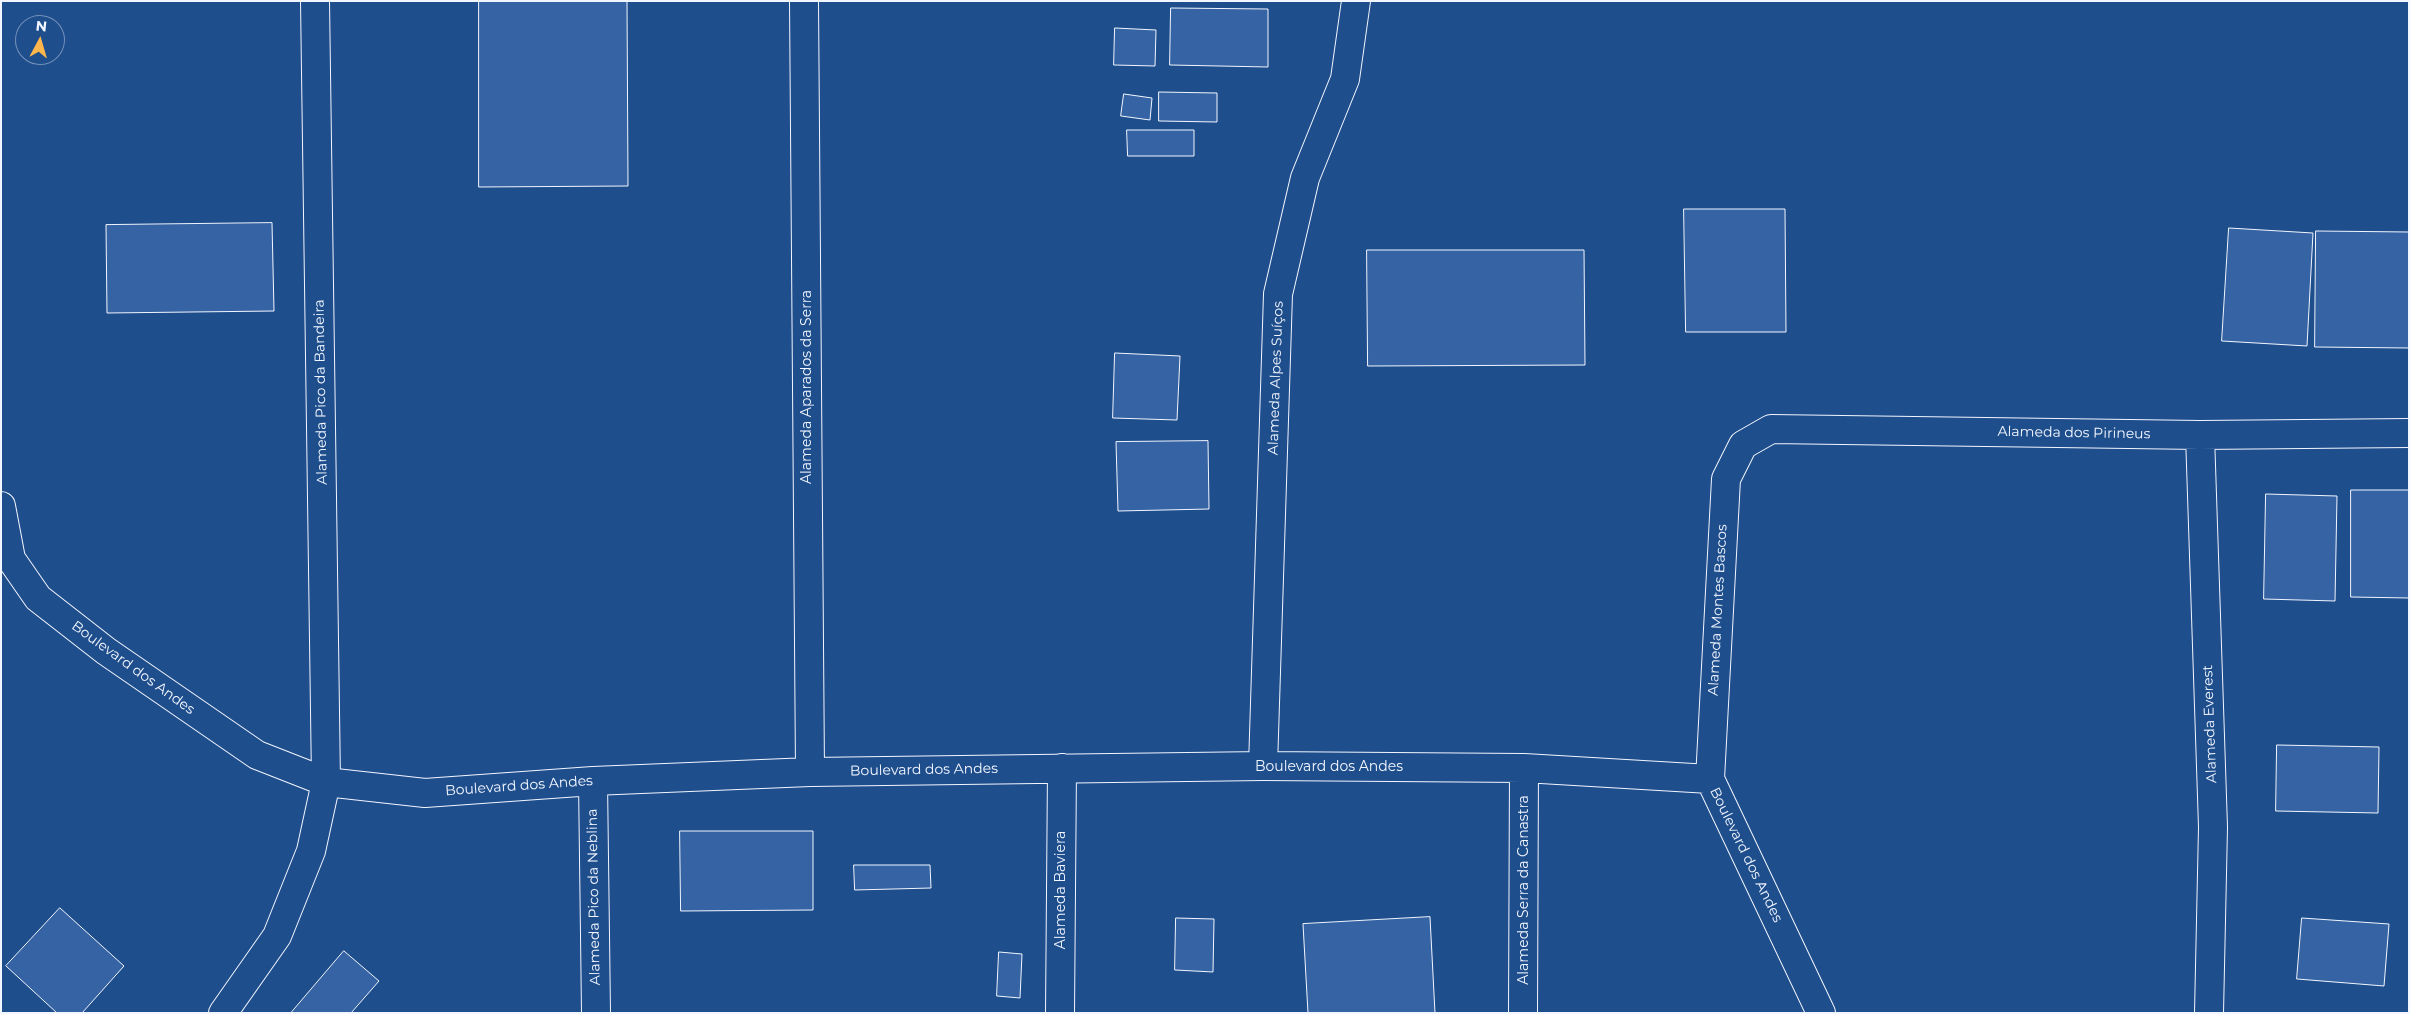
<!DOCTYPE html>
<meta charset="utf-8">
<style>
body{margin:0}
#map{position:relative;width:2410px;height:1014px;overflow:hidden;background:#1f4e8c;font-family:Montserrat,sans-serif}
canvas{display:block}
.frame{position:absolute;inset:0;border:2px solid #f2f6ff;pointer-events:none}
.north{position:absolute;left:15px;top:15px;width:50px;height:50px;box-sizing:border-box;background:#1f4e8c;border:1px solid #7391ba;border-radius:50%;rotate:6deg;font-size:14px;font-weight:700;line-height:20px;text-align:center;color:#f2f6ff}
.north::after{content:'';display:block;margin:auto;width:18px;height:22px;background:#ffb74d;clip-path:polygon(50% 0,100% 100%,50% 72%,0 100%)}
</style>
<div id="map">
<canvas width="2410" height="1014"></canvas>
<div class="frame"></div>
<div class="north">N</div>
</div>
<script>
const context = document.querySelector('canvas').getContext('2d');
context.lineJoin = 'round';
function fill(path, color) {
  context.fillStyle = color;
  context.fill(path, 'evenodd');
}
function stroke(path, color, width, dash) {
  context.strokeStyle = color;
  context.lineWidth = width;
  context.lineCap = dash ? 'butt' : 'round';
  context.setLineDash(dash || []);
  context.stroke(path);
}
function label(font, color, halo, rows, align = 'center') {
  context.font = font + ' Montserrat,sans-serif';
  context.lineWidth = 4;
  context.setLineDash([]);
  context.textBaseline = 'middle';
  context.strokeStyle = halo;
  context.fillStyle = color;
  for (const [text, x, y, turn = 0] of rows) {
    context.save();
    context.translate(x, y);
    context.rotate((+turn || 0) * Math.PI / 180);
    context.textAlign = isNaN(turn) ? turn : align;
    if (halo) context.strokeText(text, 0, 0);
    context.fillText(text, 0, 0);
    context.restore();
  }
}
const building = new Path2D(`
 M 479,1 L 627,1 L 628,186 L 479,187 Z
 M 1171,8 L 1268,9 L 1268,67 L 1170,65 Z
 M 1115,28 L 1156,30 L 1155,66 L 1114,65 Z
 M 1159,92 L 1217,93 L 1217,122 L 1159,121 Z
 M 1124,94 L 1152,98 L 1150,120 L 1121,116 Z
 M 1127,130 L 1194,130 L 1194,156 L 1128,156 Z
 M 1684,209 L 1785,209 L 1786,332 L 1686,332 Z
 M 272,223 L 274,311 L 107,313 L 106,225 Z
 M 2229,228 L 2313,233 L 2307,346 L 2222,341 Z
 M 2316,231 L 2409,232 L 2409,348 L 2315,347 Z
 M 1367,250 L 1584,250 L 1585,365 L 1368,366 Z
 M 1115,353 L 1180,356 L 1177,420 L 1113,418 Z
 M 1208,441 L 1209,509 L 1118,511 L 1116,442 Z
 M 2351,490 L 2409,490 L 2409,598 L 2351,597 Z
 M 2266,494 L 2337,496 L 2335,601 L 2264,599 Z
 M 2277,745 L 2379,747 L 2378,813 L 2276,811 Z
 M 680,831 L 813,831 L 813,910 L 681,911 Z
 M 854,865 L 930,865 L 931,888 L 855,890 Z
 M 60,908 L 124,966 L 82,1013 L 57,1013 L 6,966 Z
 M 1430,917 L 1435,1013 L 1308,1013 L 1303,924 Z
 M 1176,918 L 1214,919 L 1213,972 L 1175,970 Z
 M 2302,918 L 2389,924 L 2384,986 L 2297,979 Z
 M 344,951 L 379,981 L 351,1013 L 291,1013 Z
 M 999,952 L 1022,954 L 1020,998 L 997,996 Z`);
fill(building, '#3563a3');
stroke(building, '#f2f6ff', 1);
const minor = new Path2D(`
 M 804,1 L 810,772
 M 2200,435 L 2213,827 L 2209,1013
 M 1,506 L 11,559 L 38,598 L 106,651 L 257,755 L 326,782 L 425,793 L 593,781 L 810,772 L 1263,766 L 1524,768 L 1710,779 L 1821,1013
 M 1263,766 L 1278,294 L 1305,178 L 1345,79 L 1356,1
 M 1710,779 L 1726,479 L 1743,445 L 1771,429 L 2200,435 L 2409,433
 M 593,781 L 596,1013
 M 223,1013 L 277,936 L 311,851 L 326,782 L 315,1
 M 1060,1013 L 1062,768
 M 1523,1013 L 1524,768`);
stroke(minor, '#f2f6ff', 30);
stroke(minor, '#1f4e8c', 28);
label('14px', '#f2f6ff', '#1f4e8c', [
 ["Alameda Alpes Suíços",1276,378,-88],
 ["Alameda Aparados da Serra",807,387,-90],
 ["Alameda Pico da Bandeira",321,392,-91],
 ["Alameda dos Pirineus",2074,433,1],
 ["Alameda Montes Bascos",1718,610,-87],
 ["Boulevard dos Andes",133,668,36],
 ["Alameda Everest",2210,724,-92],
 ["Boulevard dos Andes",1329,767],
 ["Boulevard dos Andes",924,770,-1],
 ["Boulevard dos Andes",519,786,-4],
 ["Boulevard dos Andes",1746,855,64],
 ["Alameda Baviera",1061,890,-90],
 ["Alameda Serra da Canastra",1524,890,-90],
 ["Alameda Pico da Neblina",594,897,-91]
]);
</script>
